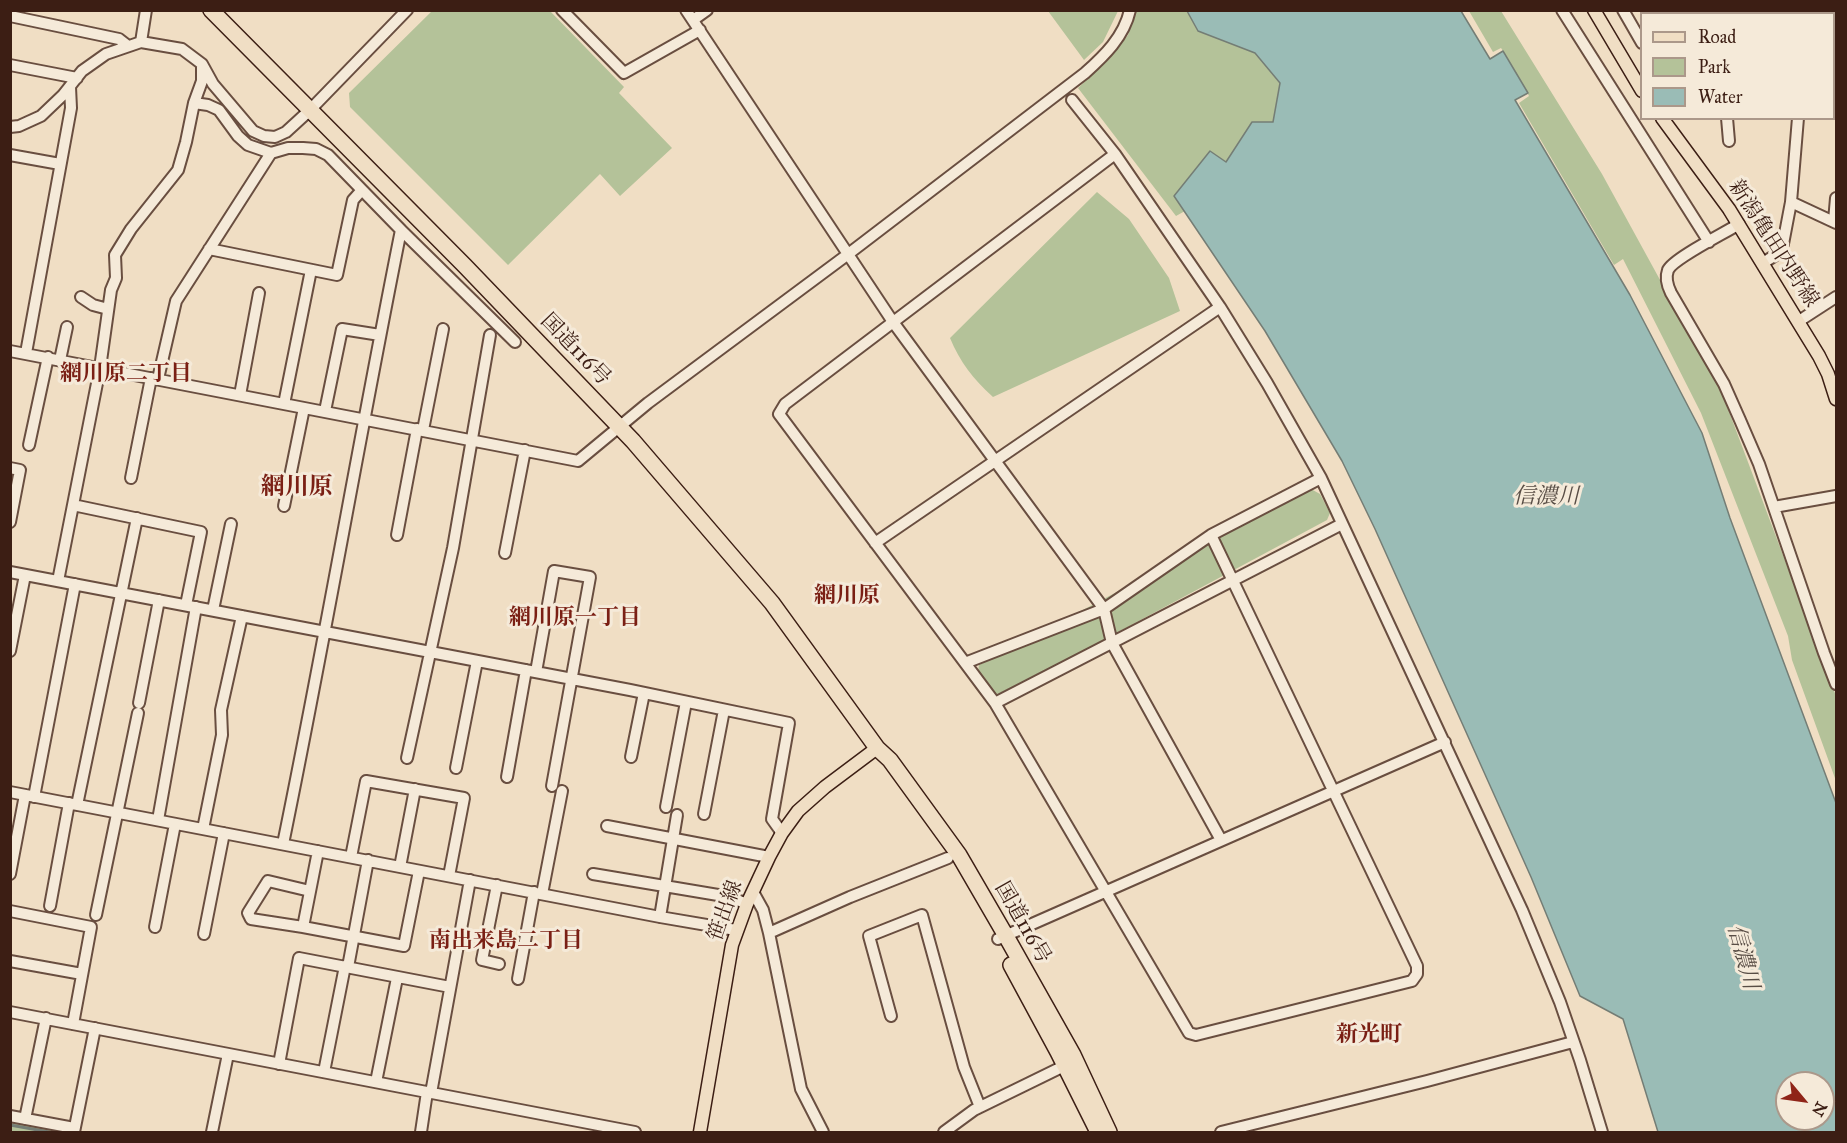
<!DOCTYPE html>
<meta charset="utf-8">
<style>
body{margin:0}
#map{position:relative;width:1847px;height:1143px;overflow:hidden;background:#f0dec4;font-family:"IM FELL Great Primer",serif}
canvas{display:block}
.frame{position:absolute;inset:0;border:12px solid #3c1e14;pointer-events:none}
.legend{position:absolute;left:1640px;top:12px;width:195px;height:108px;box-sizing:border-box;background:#f5ead9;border:2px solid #ab988a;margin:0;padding:8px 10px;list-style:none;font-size:18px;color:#3c1e14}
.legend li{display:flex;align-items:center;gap:12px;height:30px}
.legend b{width:30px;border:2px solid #ab988a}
.north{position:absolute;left:1775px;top:1071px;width:60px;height:60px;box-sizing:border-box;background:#f5ead9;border:2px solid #ab988a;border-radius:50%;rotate:119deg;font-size:16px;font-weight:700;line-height:24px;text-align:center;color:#3c1e14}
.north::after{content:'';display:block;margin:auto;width:21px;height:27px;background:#8f2418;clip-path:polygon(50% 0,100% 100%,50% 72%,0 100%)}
</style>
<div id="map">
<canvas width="1847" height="1143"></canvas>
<div class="frame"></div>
<ul class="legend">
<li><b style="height:8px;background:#f0dec4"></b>Road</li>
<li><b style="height:16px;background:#b4c299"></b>Park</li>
<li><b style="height:16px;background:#9abcb6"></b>Water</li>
</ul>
<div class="north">N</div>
</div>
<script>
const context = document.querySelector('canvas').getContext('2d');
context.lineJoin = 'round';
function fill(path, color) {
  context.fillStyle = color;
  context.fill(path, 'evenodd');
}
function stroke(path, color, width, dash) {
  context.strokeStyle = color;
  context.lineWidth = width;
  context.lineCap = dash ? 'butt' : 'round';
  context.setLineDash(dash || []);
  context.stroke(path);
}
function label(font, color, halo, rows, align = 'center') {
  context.font = font + ' "IM FELL Great Primer","Noto Serif JP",serif';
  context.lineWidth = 6;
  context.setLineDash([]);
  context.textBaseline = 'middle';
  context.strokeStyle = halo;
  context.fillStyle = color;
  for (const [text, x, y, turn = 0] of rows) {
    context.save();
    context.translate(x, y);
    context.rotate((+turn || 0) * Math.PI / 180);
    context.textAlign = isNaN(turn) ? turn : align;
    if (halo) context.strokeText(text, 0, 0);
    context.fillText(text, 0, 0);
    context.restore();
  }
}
fill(new Path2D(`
 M 1136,10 L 1187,11 L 1198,31 L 1255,53 L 1280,83 L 1273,122 L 1252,122 L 1226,163 L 1210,151 L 1175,196 L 1185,211 L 1176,216 L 1078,88 L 1110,58 L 1128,35 Z
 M 432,11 L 550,11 L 624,87 L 619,93 L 672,148 L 620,196 L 600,174 L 508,265 L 350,107 L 349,93 Z
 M 1048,11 L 1118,11 L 1103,42 L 1084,60 Z
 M 1469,11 L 1501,11 L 1602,174 L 1722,393 L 1836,696 L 1836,781 L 1792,660 L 1788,636 L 1701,413 L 1623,259 L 1614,265 L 1519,103 L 1529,96 L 1503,51 L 1501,48 L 1493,52 Z
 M 1097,192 L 1129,219 L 1169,278 L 1180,311 L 993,397 C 973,379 960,362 950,338 Z
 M 1311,489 L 1320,494 L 1330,513 L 1327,520 L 1094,645 L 998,694 L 994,693 L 978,671 L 979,665 Z
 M 10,1122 L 11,1121 L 65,1132 L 11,1132 Z`), '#b4c299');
const water = new Path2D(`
 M 1187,11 L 1461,11 L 1490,59 L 1503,51 L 1528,93 L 1515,100 L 1630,295 L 1702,433 L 1730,518 L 1836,803 L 1836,1132 L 1658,1132 L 1623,1019 L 1580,996 L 1531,877 L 1375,529 L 1342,461 L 1265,331 L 1174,196 L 1210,151 L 1226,162 L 1252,122 L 1273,122 L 1280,83 L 1255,53 L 1198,31 ZM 1787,1083 L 1823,1083 L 1823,1119 L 1787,1119 Z`);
fill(water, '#9abcb6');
stroke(water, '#747d75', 1.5);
stroke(new Path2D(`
 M 10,1125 L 49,1132`), '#747d75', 3);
const minor = new Path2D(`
 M 562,10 L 624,73 L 700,30
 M 686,10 L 893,322 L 1104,609 L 1112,643 L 1221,840
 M 1562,10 L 1709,242
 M 1623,10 L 1642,43
 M 1666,10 L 1667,14
 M 1712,10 L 1713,14
 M 1753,10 L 1754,14
 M 1808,14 L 1808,10
 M 10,16 L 119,39 L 128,46
 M 693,20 L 707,10
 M 141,42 L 146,10
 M 1834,51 L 1836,51
 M 10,65 L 77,78
 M 1072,100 L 1115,154 L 1220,307 L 1267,383 L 1321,478 L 1522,910 L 1560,1002 L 1580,1060 L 1602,1132
 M 194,103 L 208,105 L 219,110 L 238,136 L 248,145 L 271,153 L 288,148 L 303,148 L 316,149 L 328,155 L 401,230 C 360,434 325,640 283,844
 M 1727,118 L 1729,141
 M 10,127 L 19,126 L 41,116 L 63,95 L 82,71 L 106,54 L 141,42 L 182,49 L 202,64 L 213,84 L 253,131 L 264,136 L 275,137 L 286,132 L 310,110 L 407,10
 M 1115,154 L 785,404 L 779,414 L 995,703 L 1189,1033 L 1196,1035 L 1412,981 L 1417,974 L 1417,966 L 1211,535
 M 10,155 L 60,164
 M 1791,202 L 1836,223
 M 1834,221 L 1836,198
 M 1739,224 C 1725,233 1674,258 1668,270 C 1665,278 1667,285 1671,293 L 1724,384 L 1740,420 L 1759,464 L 1824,653 L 1836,684
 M 401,230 L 515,342
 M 209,249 L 337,275 L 353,200 L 362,190
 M 1763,263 L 1774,256 L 1783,244 L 1791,202 L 1798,118
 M 81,297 L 93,305 L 108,309
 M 1799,321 L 1836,297
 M 10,351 L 578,461 L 648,403 L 847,255 L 1085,73 C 1104,56 1124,37 1130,10
 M 26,353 L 71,108 L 70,87
 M 60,360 L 67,327
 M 158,379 L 176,301 L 271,153
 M 240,395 L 259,293
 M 284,404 L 311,270
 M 325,411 L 342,329 L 380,335
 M 423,430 L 443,329
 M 29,445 L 48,357
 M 10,468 L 20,470 L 10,522
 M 131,478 L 151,378
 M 73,505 L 201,532 L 186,605
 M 284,506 L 304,408
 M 1774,507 L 1836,496
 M 397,535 L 417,429
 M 875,543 L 1220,307
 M 505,553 L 525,450
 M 10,572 L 630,690 L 789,723 L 772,819 L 782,833
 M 58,581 L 100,368 L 111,290 L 116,278 L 115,255 L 131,229 L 178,170 L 186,142 L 194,103 L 202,81 L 202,64
 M 213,610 L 231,524
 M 10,651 L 25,575
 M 965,663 L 1104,609 L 1211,535 L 1321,478
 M 536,672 L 554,571 L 590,577 L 552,786
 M 139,703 L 159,600
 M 995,703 L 1342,524
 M 631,757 L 644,693
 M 407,758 L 453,548 L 490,335
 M 456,768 L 477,661
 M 507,777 L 526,670
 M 10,792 L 660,917 L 736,930
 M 34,797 L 75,584
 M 77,805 L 137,518
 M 666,807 L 686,702
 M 704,814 L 724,710
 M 158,820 L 196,607
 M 607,826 L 769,857
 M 203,829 L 222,735 L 221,710 L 242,616
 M 351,857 L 366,781 L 464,798 L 449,876
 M 400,867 L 415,789
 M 10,874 L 25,795
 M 593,874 L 730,897 L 747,904
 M 497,885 L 482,960 L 499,964
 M 310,891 L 268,881 L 248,913 L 251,919 L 303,927 L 318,851
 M 753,892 L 763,910 L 769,933 L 801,1089 L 823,1132
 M 542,894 L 562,791
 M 50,906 L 69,803
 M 10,911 L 91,927 L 73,1024
 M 96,915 L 138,713
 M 660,917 L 677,815
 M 155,927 L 175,824
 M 303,927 L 404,946 L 419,871
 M 769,933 L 850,897 L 948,858
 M 204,934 L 224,833
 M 998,939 L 1445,742
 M 10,961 L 82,974
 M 348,967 L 368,860
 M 518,979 L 534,892
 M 10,1012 L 635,1132
 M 891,1016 L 869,936 L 922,915 L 964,1067 L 980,1107
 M 279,1064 L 299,958 L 450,987
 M 324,1072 L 345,966
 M 376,1082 L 397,978
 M 431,1093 L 470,880
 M 10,1116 L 74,1128
 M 25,1119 L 46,1018
 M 74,1132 L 95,1028
 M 212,1132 L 228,1054
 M 421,1132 L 427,1092
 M 944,1132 L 974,1110 L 1064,1066
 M 1221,1132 L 1427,1081 L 1573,1042`);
const major = new Path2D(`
 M 1594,10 L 1642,91
 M 1662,118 L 1729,209 L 1819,356 L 1828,374 L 1836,399
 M 700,1132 L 732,945 L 747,904 L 769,857 L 782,833 L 798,811 L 825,787 L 877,748`);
const highway = new Path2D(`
 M 211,10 L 465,266 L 633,441 L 772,603 L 877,748 L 890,760 L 959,855 L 1006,936 L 1073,1055 L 1109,1132
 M 1011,965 L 1058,1052 L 1098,1132`);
stroke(minor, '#694e40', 14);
stroke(major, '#3c1e14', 15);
stroke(highway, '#3c1e14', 18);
stroke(minor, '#f5ead9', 10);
stroke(major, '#f0dec4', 12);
stroke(highway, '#f0dec4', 15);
label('21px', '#3c1e14', '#f5ead9', [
 ["新潟亀田内野線",1773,244,57],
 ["国道116号",575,350,46],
 ["笹出線",726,911,-70],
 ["国道116号",1022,923,60]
]);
label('bold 22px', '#7a1f14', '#f5ead9', [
 ["網川原二丁目",126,375],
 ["網川原",847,597],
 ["網川原一丁目",575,619],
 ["南出来島二丁目",506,942],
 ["新光町",1369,1036]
]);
label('italic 22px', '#584d45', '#f5ead9', [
 ["信濃川",1546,498],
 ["信濃川",1742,957,75]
]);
label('bold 24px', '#7a1f14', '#f5ead9', [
 ["網川原",297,488]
]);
</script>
